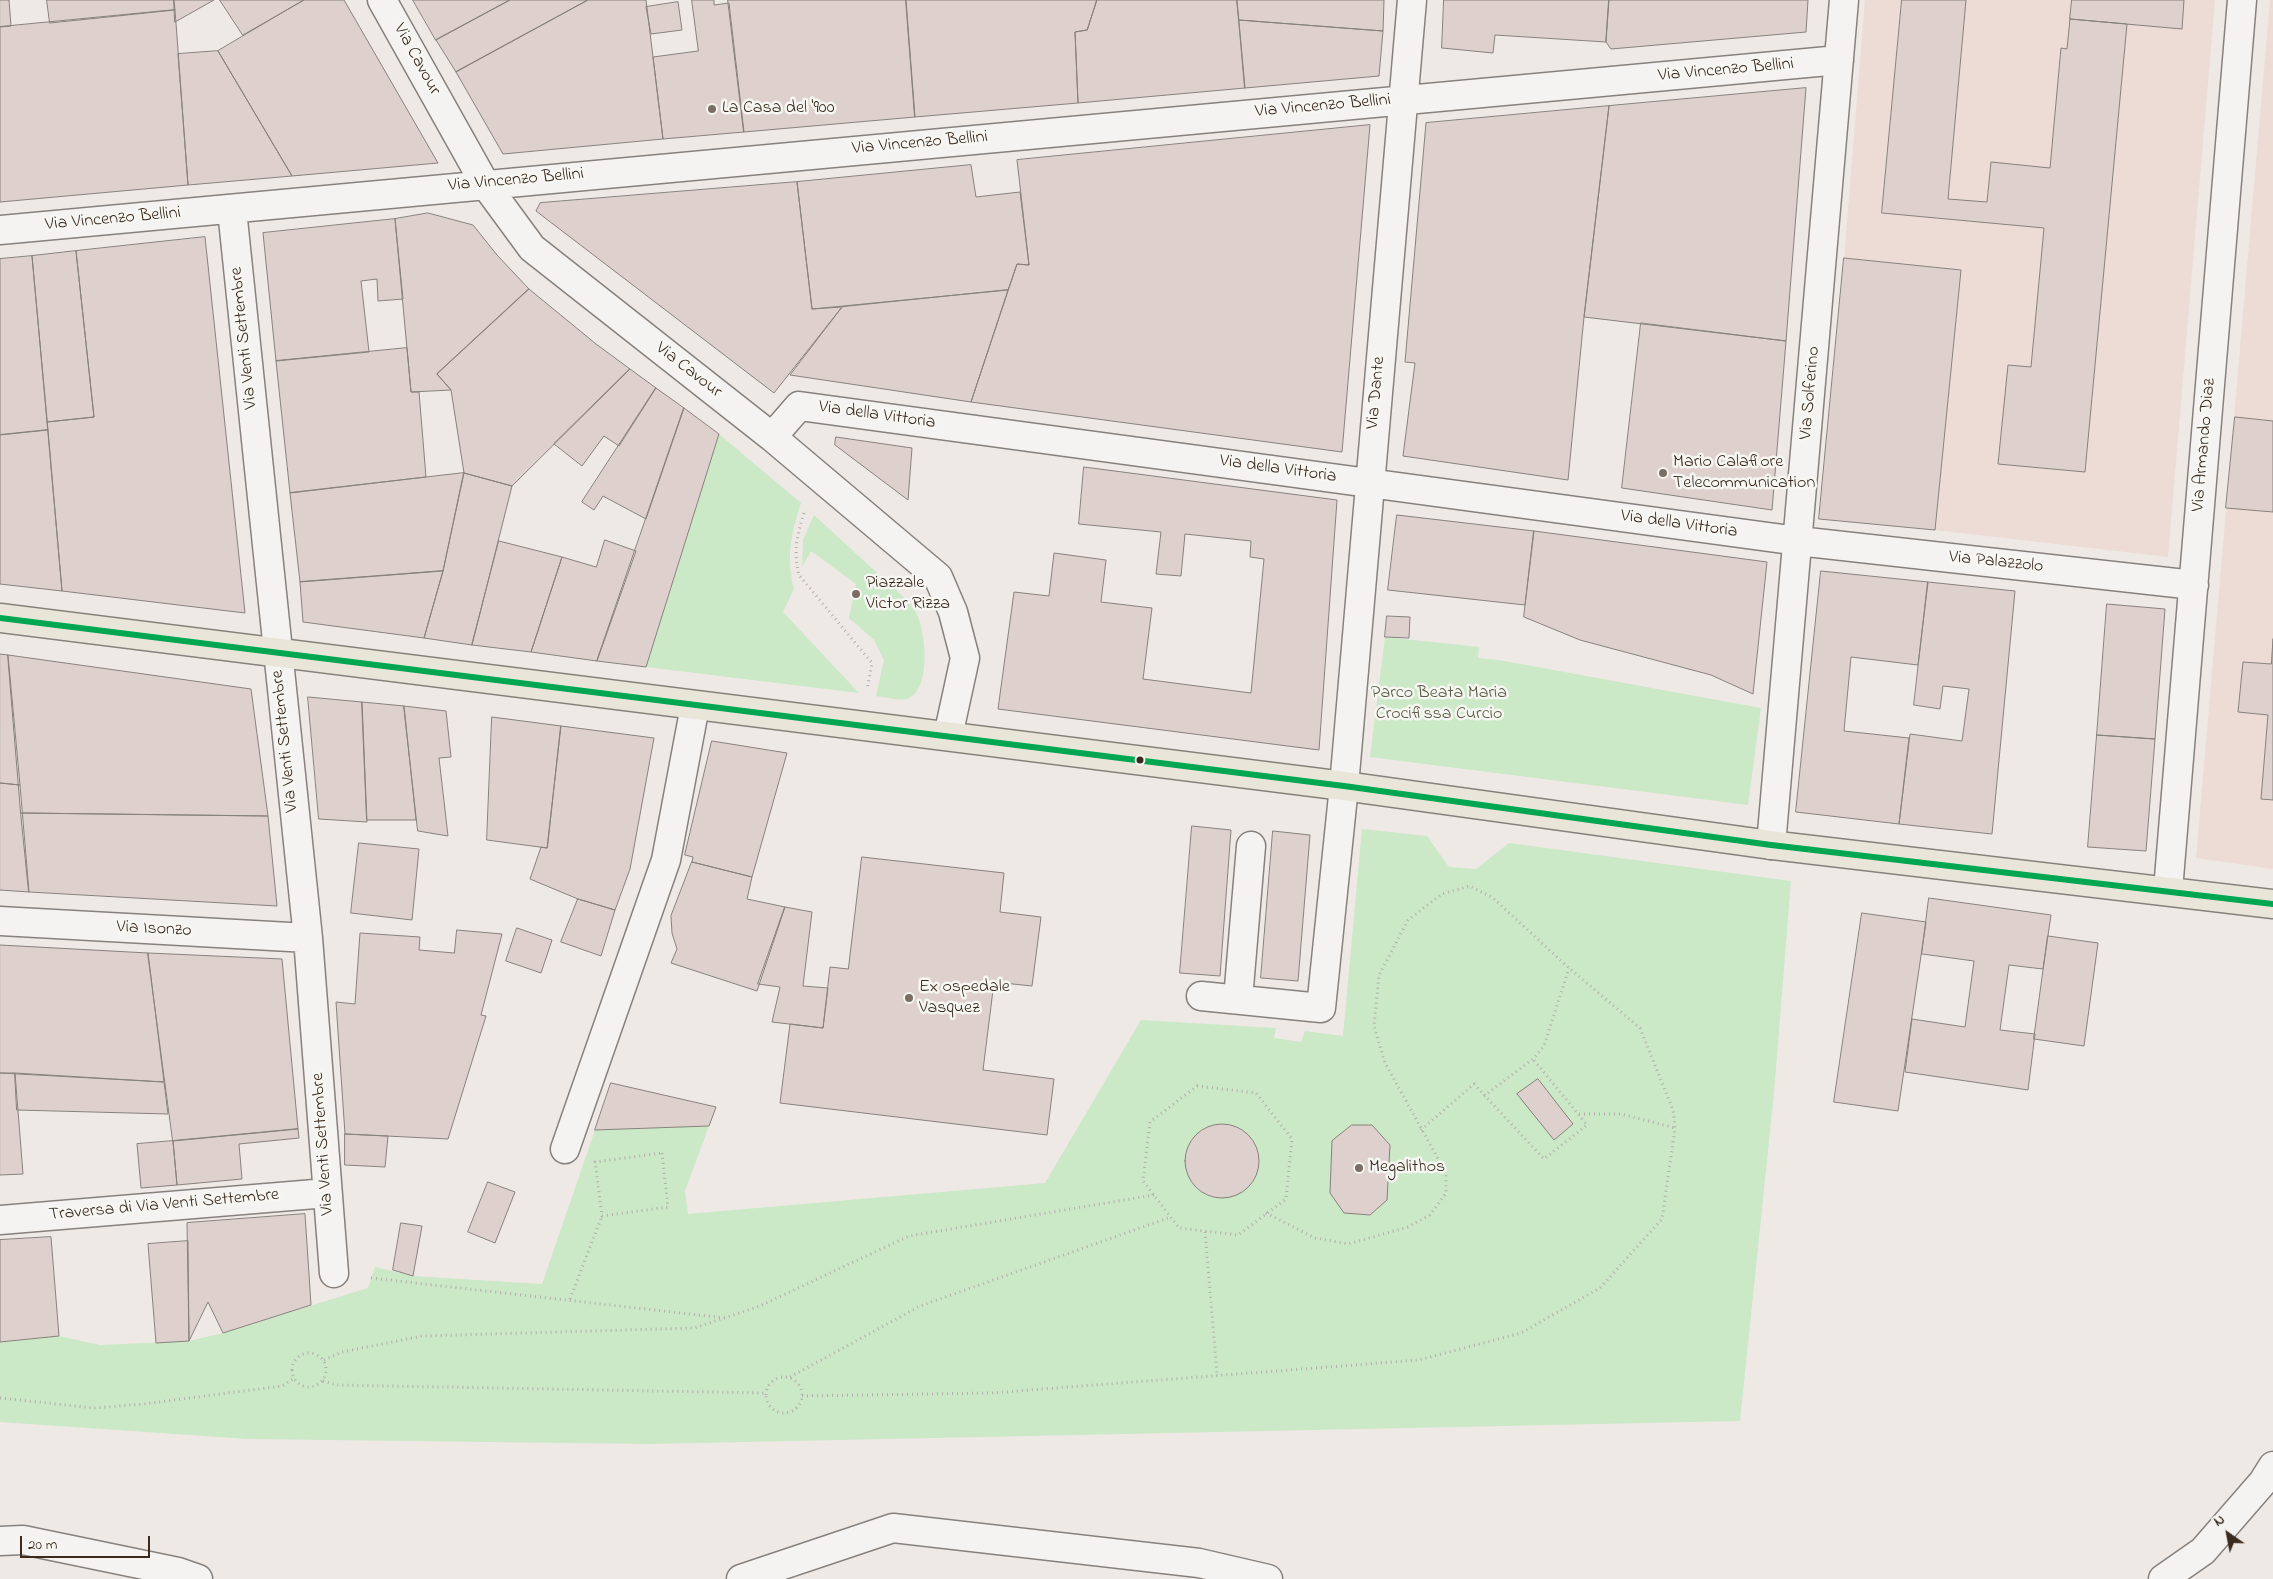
<!DOCTYPE html>
<style>
body{margin:0}
#map{position:relative;width:2273px;height:1579px;overflow:hidden;background:#efe9e6;font-family:"Indie Flower",sans-serif}
canvas{display:block}
.north{position:absolute;left:2203px;top:1509px;width:50px;height:50px;-webkit-text-stroke:4px #f6f6f2;paint-order:stroke;rotate:327deg;font-size:14px;font-weight:700;line-height:20px;text-align:center;color:#3b2a1e}
.north::after{content:'';display:block;margin:auto;width:18px;height:22px;background:#3b2a1e;clip-path:polygon(50% 0,100% 100%,50% 72%,0 100%)}
.scale{position:absolute;left:20px;top:1536px;width:130px;height:22px;box-sizing:border-box;border:2px solid #3b2a1e;border-top:0;padding-left:6px;font-size:15px;line-height:18px;white-space:nowrap;color:#3b2a1e;-webkit-text-stroke:4px #f6f6f2;paint-order:stroke}
</style>
<div id="map">
<canvas width="2273" height="1579"></canvas>
<div class="north">N</div>
<div class="scale">20 m</div>
</div>
<script>
const context = document.querySelector('canvas').getContext('2d');
context.lineJoin = 'round';
function fill(path, color) {
  context.fillStyle = color;
  context.fill(path, 'evenodd');
}
function stroke(path, color, width, dash) {
  context.strokeStyle = color;
  context.lineWidth = width;
  context.lineCap = dash ? 'butt' : 'round';
  context.setLineDash(dash || []);
  context.stroke(path);
}
function label(font, color, halo, rows, align = 'center') {
  context.font = font + ' "Indie Flower",sans-serif';
  context.lineWidth = 5;
  context.setLineDash([]);
  context.textBaseline = 'middle';
  context.strokeStyle = halo;
  context.fillStyle = color;
  for (const [text, x, y, turn = 0] of rows) {
    context.save();
    context.translate(x, y);
    context.rotate((+turn || 0) * Math.PI / 180);
    context.textAlign = isNaN(turn) ? turn : align;
    if (halo) context.strokeText(text, 0, 0);
    context.fillText(text, 0, 0);
    context.restore();
  }
}
fill(new Path2D(`
 M 1865,0 L 2215,0 L 2168,557 L 1935,530 L 1961,270 L 1844,258 Z
 M 2270,0 L 2273,0 L 2273,869 L 2196,858 Z`), '#ecdcd5');
fill(new Path2D(`
 M 719,434 L 801,503 C 791,535 786,556 794,589 L 783,612 L 859,693 L 646,667 Z
 M 814,515 L 908,601 C 911,606 916,611 918,617 C 926,636 931,691 907,699 C 899,701 885,697 876,696 L 884,660 L 874,640 L 849,618 L 856,584 L 811,551 L 802,567 L 803,540 Z
 M 1385,637 L 1479,647 L 1478,658 L 1499,660 L 1761,708 L 1748,805 L 1370,757 Z
 M 1362,829 L 1427,836 L 1449,867 L 1476,869 L 1509,843 L 1791,881 L 1774,1093 L 1740,1421 L 650,1444 L 248,1439 L 0,1422 L 0,1342 L 59,1336 L 100,1345 L 189,1341 L 223,1333 L 368,1288 L 375,1267 L 413,1276 L 542,1284 L 595,1130 L 709,1126 L 685,1191 L 688,1214 L 1045,1183 L 1141,1020 L 1276,1028 L 1274,1038 L 1301,1042 L 1305,1031 L 1343,1036 Z`), '#cbe8c7');
const building = new Path2D(`
 M 0,0 L 9,0 L 11,26 L 0,27 Z
 M 47,0 L 174,0 L 175,10 L 50,23 Z
 M 174,0 L 214,0 L 175,22 Z
 M 220,0 L 304,0 L 243,35 Z
 M 304,0 L 344,0 L 438,163 L 292,176 L 218,51 Z
 M 413,0 L 510,0 L 436,40 Z
 M 510,0 L 588,0 L 456,72 L 436,40 Z
 M 588,0 L 646,0 L 663,139 L 503,154 L 456,72 Z
 M 692,0 L 714,0 L 714,5 L 729,3 L 744,132 L 663,139 L 653,57 L 698,51 Z
 M 728,0 L 906,0 L 915,117 L 744,132 Z
 M 906,0 L 1097,0 L 1087,30 L 1075,32 L 1078,103 L 915,117 Z
 M 1097,0 L 1237,0 L 1245,88 L 1078,103 L 1075,32 L 1087,30 Z
 M 1237,0 L 1384,0 L 1383,31 L 1239,20 Z
 M 1444,0 L 1609,0 L 1606,42 L 1495,35 L 1493,53 L 1442,48 Z
 M 1609,0 L 1808,0 L 1806,32 L 1611,49 L 1606,42 Z
 M 1902,0 L 1966,0 L 1948,199 L 1987,202 L 1991,162 L 2050,168 L 2061,48 L 2067,49 L 2070,19 L 2127,24 L 2085,472 L 1998,464 L 2008,365 L 2031,367 L 2044,228 L 1882,213 Z
 M 2072,0 L 2184,0 L 2182,29 L 2070,19 Z
 M 678,2 L 682,30 L 651,34 L 646,7 Z
 M 175,10 L 188,185 L 0,202 L 0,27 Z
 M 1239,20 L 1383,31 L 1379,76 L 1245,88 Z
 M 218,51 L 292,176 L 188,185 L 178,54 Z
 M 1806,88 L 1786,341 L 1584,317 L 1609,106 Z
 M 1609,106 L 1584,317 L 1568,480 L 1403,456 L 1415,363 L 1405,362 L 1426,123 Z
 M 1370,125 L 1342,452 L 971,402 L 1017,264 L 1029,265 L 1017,160 Z
 M 971,165 L 976,197 L 1020,192 L 1029,265 L 1017,264 L 1008,290 L 812,309 L 797,182 Z
 M 797,182 L 812,309 L 842,307 L 774,393 L 536,211 L 540,203 Z
 M 428,213 L 473,225 L 497,255 L 529,289 L 437,374 L 451,390 L 411,392 L 395,219 Z
 M 395,219 L 403,299 L 378,301 L 377,279 L 361,281 L 369,352 L 276,361 L 263,233 Z
 M 205,237 L 245,613 L 62,591 L 47,422 L 94,417 L 76,251 Z
 M 76,251 L 94,417 L 47,422 L 32,256 Z
 M 32,256 L 48,430 L 0,435 L 0,259 Z
 M 1844,258 L 1961,270 L 1935,530 L 1819,519 Z
 M 529,289 L 596,344 L 630,369 L 512,486 L 464,473 L 451,390 L 437,374 Z
 M 1008,290 L 971,402 L 790,375 L 842,307 Z
 M 1641,323 L 1786,341 L 1772,510 L 1622,488 Z
 M 407,348 L 411,392 L 419,392 L 426,477 L 290,493 L 276,361 Z
 M 630,369 L 656,388 L 619,446 L 604,436 L 582,466 L 554,444 Z
 M 656,388 L 684,408 L 646,519 L 603,496 L 594,510 L 582,502 Z
 M 684,408 L 719,434 L 646,667 L 597,661 Z
 M 2235,417 L 2273,421 L 2273,512 L 2226,508 Z
 M 48,430 L 62,591 L 0,584 L 0,435 Z
 M 836,437 L 912,448 L 908,500 L 835,445 Z
 M 1084,467 L 1337,500 L 1319,750 L 998,709 L 1014,592 L 1049,596 L 1054,553 L 1106,560 L 1101,602 L 1152,608 L 1143,679 L 1251,693 L 1264,559 L 1250,557 L 1251,541 L 1185,534 L 1181,576 L 1156,574 L 1161,532 L 1079,524 Z
 M 464,473 L 443,571 L 300,582 L 290,493 Z
 M 464,473 L 512,486 L 472,645 L 424,638 L 443,571 Z
 M 1397,515 L 1534,531 L 1525,605 L 1388,590 Z
 M 1534,531 L 1767,562 L 1753,694 L 1711,675 L 1580,640 L 1524,617 Z
 M 605,540 L 636,551 L 597,661 L 531,652 L 562,557 L 596,567 Z
 M 499,541 L 562,557 L 531,652 L 472,645 Z
 M 443,571 L 424,638 L 303,622 L 300,582 Z
 M 1821,571 L 1928,582 L 1918,665 L 1851,657 L 1844,731 L 1909,738 L 1899,824 L 1796,812 Z
 M 1928,582 L 2015,591 L 1992,834 L 1899,824 L 1910,734 L 1962,741 L 1969,689 L 1943,686 L 1940,709 L 1914,705 Z
 M 2107,604 L 2165,609 L 2155,739 L 2097,735 Z
 M 1387,616 L 1410,617 L 1409,638 L 1385,637 Z
 M 2273,639 L 2273,800 L 2261,799 L 2268,715 L 2238,712 L 2243,662 L 2271,664 Z
 M 0,654 L 8,655 L 20,785 L 0,783 Z
 M 8,655 L 251,689 L 268,816 L 21,813 Z
 M 308,697 L 362,702 L 367,822 L 319,819 Z
 M 362,702 L 404,706 L 416,820 L 367,820 Z
 M 404,706 L 446,711 L 451,757 L 439,758 L 448,836 L 418,831 Z
 M 492,717 L 561,726 L 547,848 L 487,840 Z
 M 561,726 L 654,738 L 630,869 L 615,910 L 578,899 L 530,879 L 541,847 L 547,848 Z
 M 2097,735 L 2155,739 L 2146,851 L 2088,847 Z
 M 712,741 L 787,753 L 752,877 L 692,862 L 693,857 L 685,855 Z
 M 0,783 L 20,785 L 29,892 L 0,890 Z
 M 21,813 L 268,816 L 277,906 L 29,892 Z
 M 1192,826 L 1231,830 L 1220,976 L 1180,973 Z
 M 1273,831 L 1310,835 L 1298,981 L 1261,978 Z
 M 359,843 L 419,849 L 412,920 L 351,913 Z
 M 862,857 L 1004,873 L 1000,912 L 1041,917 L 1032,986 L 994,982 L 983,1070 L 1054,1079 L 1047,1135 L 780,1103 L 790,1024 L 823,1028 L 830,967 L 848,969 Z
 M 692,862 L 752,877 L 747,899 L 785,907 L 757,991 L 671,963 L 677,949 L 672,933 L 671,916 Z
 M 1929,898 L 2051,915 L 2043,969 L 2009,965 L 2000,1030 L 2035,1034 L 2028,1090 L 1905,1072 L 1912,1019 L 1965,1027 L 1974,961 L 1922,954 Z
 M 578,899 L 615,910 L 601,956 L 561,942 Z
 M 785,907 L 812,912 L 803,986 L 828,988 L 823,1028 L 772,1022 L 780,987 L 758,984 Z
 M 1862,913 L 1926,922 L 1898,1111 L 1834,1102 Z
 M 517,928 L 552,940 L 541,973 L 506,961 Z
 M 457,930 L 502,934 L 481,1015 L 486,1016 L 448,1139 L 345,1134 L 336,1002 L 355,1004 L 360,933 L 420,937 L 419,950 L 454,953 Z
 M 2048,936 L 2098,943 L 2084,1046 L 2034,1039 Z
 M 0,945 L 148,953 L 164,1082 L 0,1073 Z
 M 148,953 L 282,959 L 298,1129 L 173,1141 Z
 M 0,1073 L 15,1073 L 23,1174 L 0,1175 Z
 M 15,1073 L 164,1082 L 168,1114 L 17,1110 Z
 M 1538,1079 L 1573,1124 L 1554,1140 L 1517,1094 Z
 M 611,1083 L 716,1107 L 709,1126 L 595,1130 Z
 M1185 1161a37 37 0 1 1 74 0a37 37 0 1 1-74 0Z
 M 1352,1125 L 1372,1125 L 1390,1145 L 1387,1200 L 1370,1215 L 1344,1213 L 1330,1193 L 1332,1141 Z
 M 298,1129 L 299,1138 L 239,1144 L 242,1179 L 177,1185 L 173,1141 Z
 M 345,1134 L 388,1136 L 385,1167 L 345,1165 Z
 M 173,1141 L 177,1185 L 141,1188 L 137,1144 Z
 M 488,1182 L 515,1192 L 495,1243 L 468,1232 Z
 M 305,1214 L 311,1305 L 223,1333 L 208,1302 L 189,1341 L 187,1223 Z
 M 401,1223 L 422,1226 L 413,1276 L 393,1270 Z
 M 51,1237 L 59,1336 L 0,1342 L 0,1240 Z
 M 188,1241 L 189,1341 L 156,1343 L 148,1244 Z`);
fill(building, '#ded1cd');
stroke(building, '#87817d', 1);
const minor = new Path2D(`
 M 382,0 L 485,184 L 532,248 L 772,437 L 938,577 L 953,612 L 965,658 L 948,736
 M 232,210 L 308,938 L 334,1273
 M 0,230 L 1839,60
 M 772,437 L 799,406 L 1798,541 L 2194,585
 M 1771,845 L 1844,0
 M 2168,890 L 2242,0
 M 0,921 L 308,938
 M 1201,996 L 1321,1008 L 1344,786 L 1412,0
 M 1238,999 L 1251,846
 M 565,1149 L 666,860 L 695,706
 M 0,1220 L 327,1193
 M 0,1541 L 23,1540 L 178,1572 L 198,1579
 M 741,1579 L 893,1528 L 1199,1563 L 1268,1579
 M 2163,1579 L 2203,1551 L 2263,1482 L 2273,1466`);
const major = new Path2D(`
 M 0,618 L 1344,786 L 1771,845 L 2273,904`);
stroke(minor, '#87817d', 31);
stroke(major, '#87817d', 31);
stroke(new Path2D(`
 M 804,513 C 797,535 793,552 799,575 L 872,663 L 867,690
 M 1197,1086 L 1256,1093 L 1292,1139 L 1286,1199 L 1238,1235 L 1179,1228 L 1143,1181 L 1150,1122 Z
 M 1484,1096 L 1533,1059 L 1544,1046 L 1569,968
 M 1579,1114 L 1621,1114 L 1675,1128
 M 1421,1130 L 1474,1084 L 1544,1159 L 1587,1125 L 1533,1059
 M 662,1153 L 668,1207 L 602,1216 L 595,1162 Z
 M 1205,1232 L 1217,1374
 M 371,1278 L 725,1318
 M 570,1299 L 602,1216
 M292 1370a17 17 0 1 1 34 0a17 17 0 1 1-34 0Z
 M 324,1360 L 342,1352 L 422,1336 L 694,1328 L 760,1306 L 909,1236 L 1154,1195
 M 790,1377 L 920,1306 L 1171,1217
 M766 1395a18 18 0 1 1 36 0a18 18 0 1 1-36 0Z
 M 323,1381 L 336,1385 L 765,1393
 M 802,1396 L 991,1393 L 1419,1360 L 1521,1333 L 1600,1288 L 1662,1219 L 1675,1128 L 1673,1110 L 1640,1028 L 1569,968 L 1493,898 L 1470,886 L 1442,894 L 1408,920 L 1379,975 L 1374,1026 L 1385,1063 L 1446,1173 L 1446,1193 L 1430,1215 L 1408,1227 L 1348,1244 L 1315,1238 L 1266,1213
 M 0,1398 L 94,1408 L 143,1404 L 282,1386 L 293,1379`), '#b1aeac', 3, [1, 4]);
stroke(minor, '#f4f3f1', 28);
stroke(major, '#e9e5d8', 28);
stroke(new Path2D(`
 M 0,618 L 1344,786 L 1771,845 L 2273,904`), '#00a651', 6);
for (const [x, y, r, color] of [
 [712,109,5,"#7a6d64"],
 [1663,473,5,"#7a6d64"],
 [856,594,5,"#7a6d64"],
 [1140,760,4.5,"#3b2a1e"],
 [909,998,5,"#7a6d64"],
 [1359,1168,5,"#7a6d64"]
]) {
  const dot = new Path2D();
  dot.arc(x, y, r, 0, 2 * Math.PI);
  context.fillStyle = color;
  context.fill(dot);
  stroke(dot, '#f6f6f2', 2);
}
label('18px', '#3b2a1e', '#f6f6f2', [
 ["Via Cavour",416,60,61],
 ["Via Vincenzo Bellini",1726,71,-5],
 ["Via Vincenzo Bellini",1323,107,-5],
 ["Via Vincenzo Bellini",920,144,-5],
 ["Via Vincenzo Bellini",516,181,-5],
 ["Via Vincenzo Bellini",113,220,-5],
 ["Via Venti Settembre",245,338,-96],
 ["Via Cavour",688,371,38],
 ["Via Dante",1377,393,-85],
 ["Via Solferino",1811,393,-85],
 ["Via della Vittoria",877,416,8],
 ["Via Armando Diaz",2205,445,-85],
 ["Via della Vittoria",1278,470,8],
 ["Via della Vittoria",1679,525,8],
 ["Via Palazzolo",1996,563,6],
 ["Via Venti Settembre",286,741,-96],
 ["Via Isonzo",154,930,3],
 ["Via Venti Settembre",324,1144,-94],
 ["Traversa di Via Venti Settembre",164,1206,-5]
]);
label('18px', '#3b2a1e', '#f6f6f2', [
 ["La Casa del '900",722,109],
 ["Mario Calafiore",1673,463],
 ["Telecommunication",1673,484],
 ["Piazzale",866,584],
 ["Victor Rizza",866,605],
 ["Ex ospedale",919,988],
 ["Vasquez",919,1009],
 ["Megalithos",1369,1168]
], 'left');
label('18px', '#585a42', '#f6f6f2', [
 ["Parco Beata Maria",1439,694],
 ["Crocifissa Curcio",1439,715]
]);
</script>
